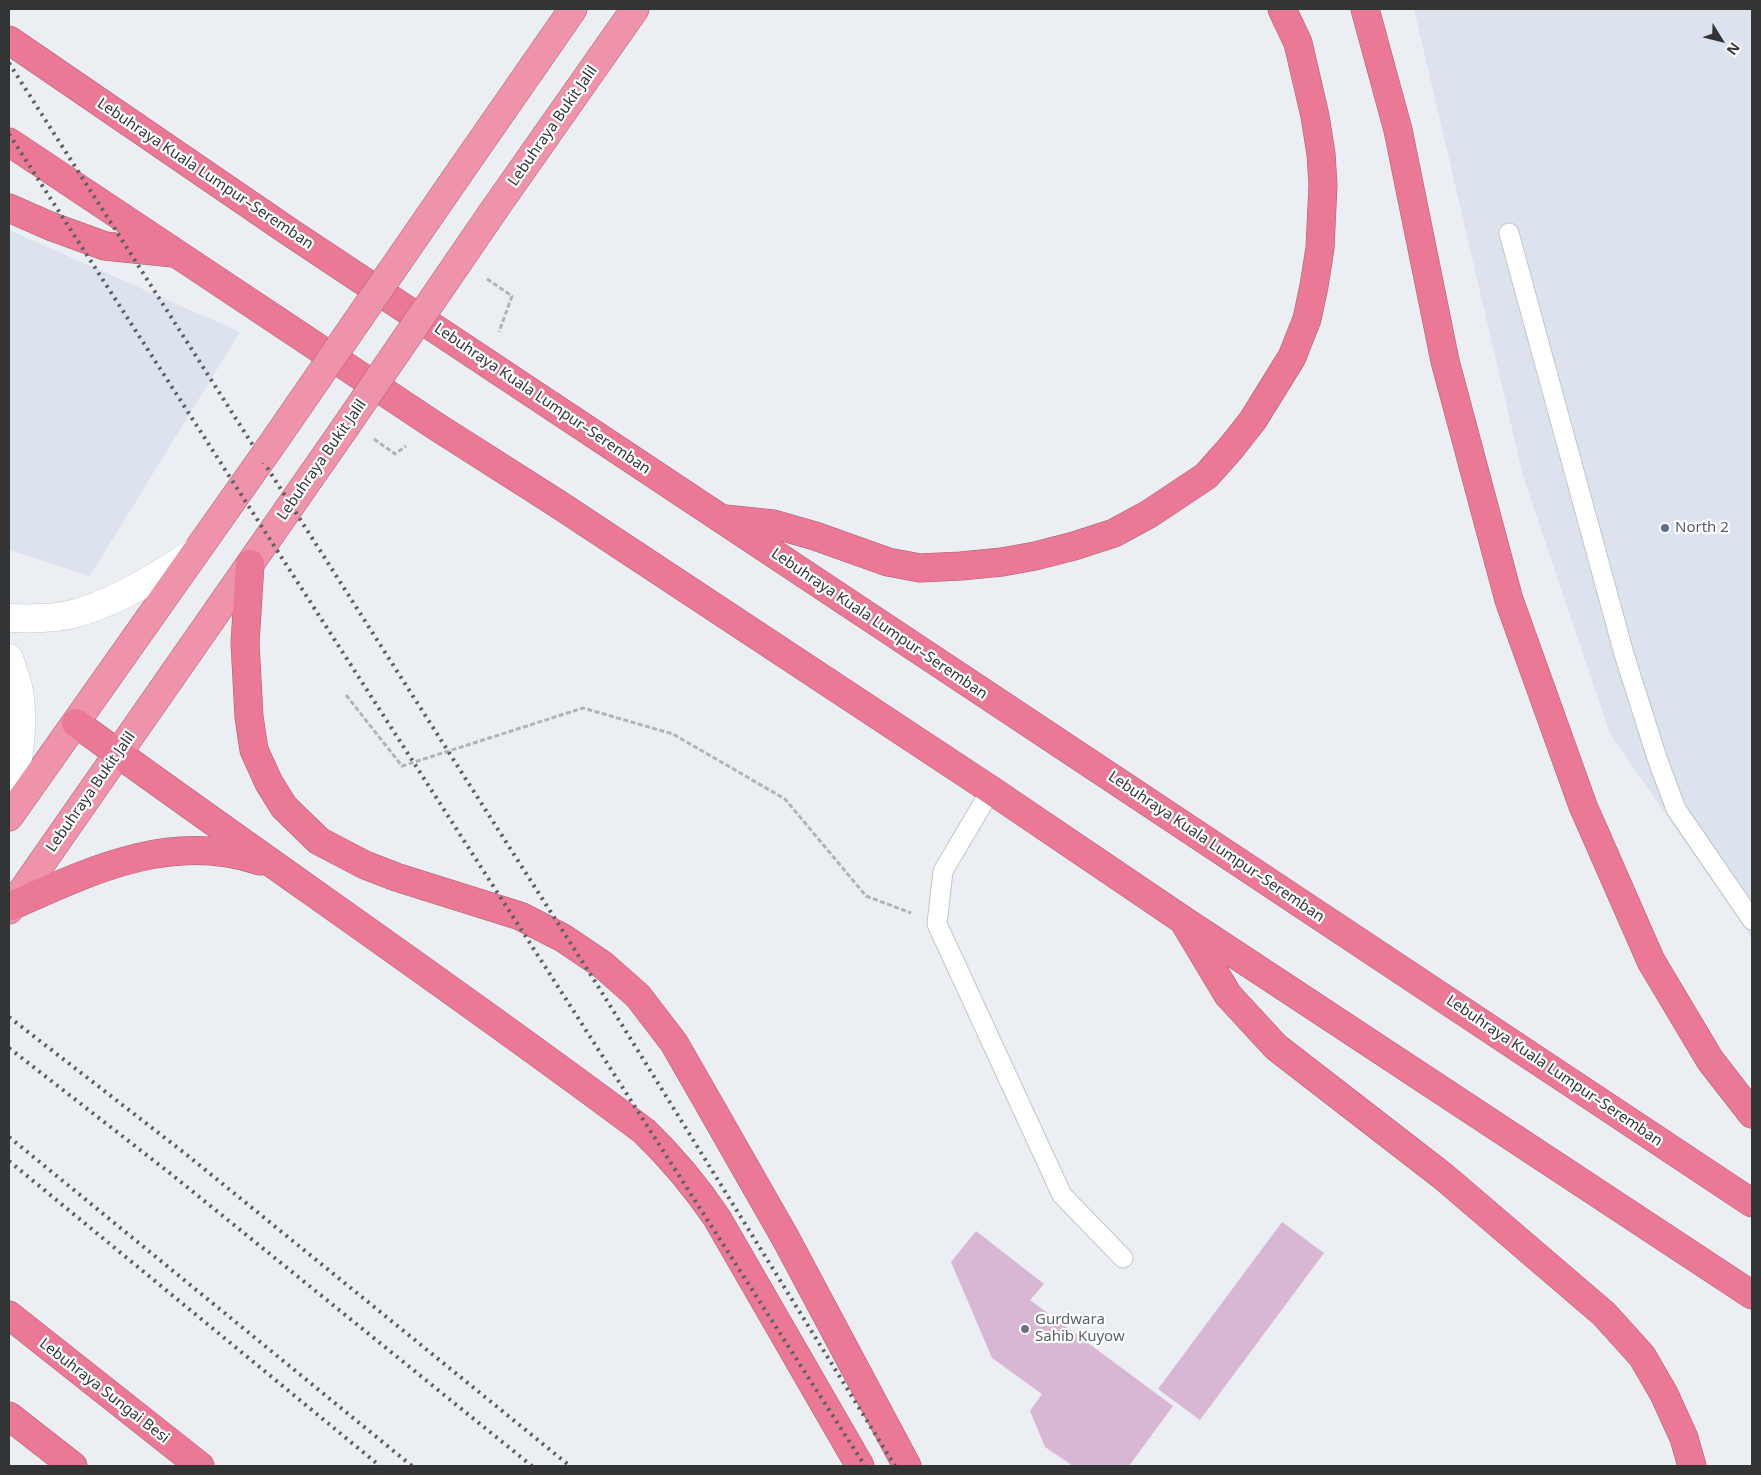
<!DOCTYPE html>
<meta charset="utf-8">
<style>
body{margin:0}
#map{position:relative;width:1761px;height:1475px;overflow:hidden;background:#ebeff4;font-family:"Noto Sans",sans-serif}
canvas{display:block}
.frame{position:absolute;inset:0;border:10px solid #323436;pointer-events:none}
.north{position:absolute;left:1696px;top:15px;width:50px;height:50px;-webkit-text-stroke:4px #fff;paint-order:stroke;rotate:126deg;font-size:14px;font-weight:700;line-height:20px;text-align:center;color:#323436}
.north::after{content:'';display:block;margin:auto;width:18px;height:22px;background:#323436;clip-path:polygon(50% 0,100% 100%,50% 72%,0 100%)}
</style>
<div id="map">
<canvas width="1761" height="1475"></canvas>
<div class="frame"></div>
<div class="north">N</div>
</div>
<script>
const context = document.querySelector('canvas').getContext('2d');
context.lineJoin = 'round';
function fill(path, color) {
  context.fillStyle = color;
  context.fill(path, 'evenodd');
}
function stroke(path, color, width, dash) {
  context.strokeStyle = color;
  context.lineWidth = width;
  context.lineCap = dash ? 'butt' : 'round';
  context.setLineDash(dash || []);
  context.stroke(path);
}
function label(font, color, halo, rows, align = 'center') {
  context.font = font + ' "Noto Sans",sans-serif';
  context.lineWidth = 4.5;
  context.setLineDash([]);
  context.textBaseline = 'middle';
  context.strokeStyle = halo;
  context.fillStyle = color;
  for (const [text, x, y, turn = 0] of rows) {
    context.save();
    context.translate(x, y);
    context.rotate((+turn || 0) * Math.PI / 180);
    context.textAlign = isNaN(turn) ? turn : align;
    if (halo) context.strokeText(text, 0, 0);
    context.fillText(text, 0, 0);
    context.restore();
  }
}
fill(new Path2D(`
 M 1414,9 L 1752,9 L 1752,938 L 1610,734 L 1523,476 Z
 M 9,230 L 240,332 L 90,576 L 9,550 Z`), '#dce3ef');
fill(new Path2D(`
 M 1282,1222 L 1324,1253 L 1200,1420 L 1158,1389 Z
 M 976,1231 L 1044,1284 L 1030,1300 L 1173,1406 L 1129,1466 L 1073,1466 L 1045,1447 L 1030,1411 L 1042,1394 L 992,1358 L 951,1262 Z`), '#d7b7d3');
const service = new Path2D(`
 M 1509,233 L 1624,654 L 1657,758 L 1676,809 L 1752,920
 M 991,790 L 943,871 L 937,924 L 1062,1195 L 1123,1258`);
const secondary = new Path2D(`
 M 9,618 C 31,619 56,619 77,613 C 119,601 161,574 196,551
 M 9,658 C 12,668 17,680 19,691 C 26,729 16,769 9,807`);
const trunk = new Path2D(`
 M 455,179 L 573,9
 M 496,207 L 635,9
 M 9,817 L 268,450
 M 9,910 L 344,429`);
const motorway = new Path2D(`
 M 1365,9 L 1398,130 L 1445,361 L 1509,600 L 1583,806 L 1651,961 L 1710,1060 L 1752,1114
 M 9,40 L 291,233 L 1752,1203
 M 9,142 L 434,425 L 558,504 L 991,790 L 1183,920 L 1752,1295
 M 9,208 L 50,226 L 105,246 L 173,253
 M 725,519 L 773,524 L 815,536 L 888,562 L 920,568 L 961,566 L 1002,562 L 1035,556 L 1074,546 L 1114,533 L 1149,514 L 1206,476 L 1231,448 L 1253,420 L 1292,357 L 1307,319 L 1314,286 L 1320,248 L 1323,185 L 1321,154 L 1315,116 L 1298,43 L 1282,9
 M 250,564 L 245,643 L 249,717 L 254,750 L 269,783 L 284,807 L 319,841 L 365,865 L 396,877 L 520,916 L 563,938 L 603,965 L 638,996 L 674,1043 L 709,1104 L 786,1239 L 907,1466
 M 76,723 C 264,860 457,991 644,1131 C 673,1159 694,1184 717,1218 L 860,1466
 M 11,906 C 90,871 171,831 260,861
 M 1186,925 L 1228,995 L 1276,1047 L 1444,1177 L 1604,1314 L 1642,1356 L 1664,1394 L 1684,1438 L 1692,1466
 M 9,1315 L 200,1466
 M 9,1416 L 73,1466`);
stroke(service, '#c2c6ca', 21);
stroke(secondary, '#c2c6ca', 29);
stroke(trunk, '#aa6073', 29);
stroke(motorway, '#aa6073', 29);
stroke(new Path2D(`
 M 487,279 L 512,296 L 499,332
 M 374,439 L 395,454 L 406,446
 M 346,695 L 402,766 L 583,708 L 673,734 L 785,799 L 866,896 L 911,913`), '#b0b4b8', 3, [5, 2.5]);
stroke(service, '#fff', 19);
stroke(secondary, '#fff', 28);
stroke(trunk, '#ef93aa', 28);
stroke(motorway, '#eb7894', 28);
stroke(new Path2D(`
 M 9,63 L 596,983 L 895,1466
 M 9,134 L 564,996 L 865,1466
 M 9,1017 L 187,1155 L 570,1466
 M 9,1048 L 171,1174 L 532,1466
 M 9,1137 L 412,1466
 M 9,1161 L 380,1466`), '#5d5f62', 4, [2.5, 5]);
const trunkBridge = new Path2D(`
 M 344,429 L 496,207
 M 268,450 L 455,179`);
stroke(trunkBridge, '#aa6073', 29, []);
stroke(trunkBridge, '#ef93aa', 28);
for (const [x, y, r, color] of [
 [1665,528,5,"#5c6f8a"],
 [1025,1329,5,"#6b7280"]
]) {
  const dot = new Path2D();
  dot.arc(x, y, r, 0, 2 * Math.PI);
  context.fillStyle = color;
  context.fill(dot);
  stroke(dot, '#fff', 2);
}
label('15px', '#323436', '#fff', [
 ["Lebuhraya Bukit Jalil",553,126,-55],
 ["Lebuhraya Kuala Lumpur–Seremban",205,174,34],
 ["Lebuhraya Kuala Lumpur–Seremban",542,399,34],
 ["Lebuhraya Bukit Jalil",322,460,-55],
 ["Lebuhraya Kuala Lumpur–Seremban",879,624,34],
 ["Lebuhraya Bukit Jalil",91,792,-55],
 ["Lebuhraya Kuala Lumpur–Seremban",1216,847,34],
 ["Lebuhraya Kuala Lumpur–Seremban",1554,1071,34],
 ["Lebuhraya Sungai Besi",104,1391,38]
]);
label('15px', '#4e5e75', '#fff', [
 ["North 2",1675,528]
], 'left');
label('15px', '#5b616d', '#fff', [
 ["Gurdwara",1035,1320],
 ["Sahib Kuyow",1035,1337]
], 'left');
</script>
